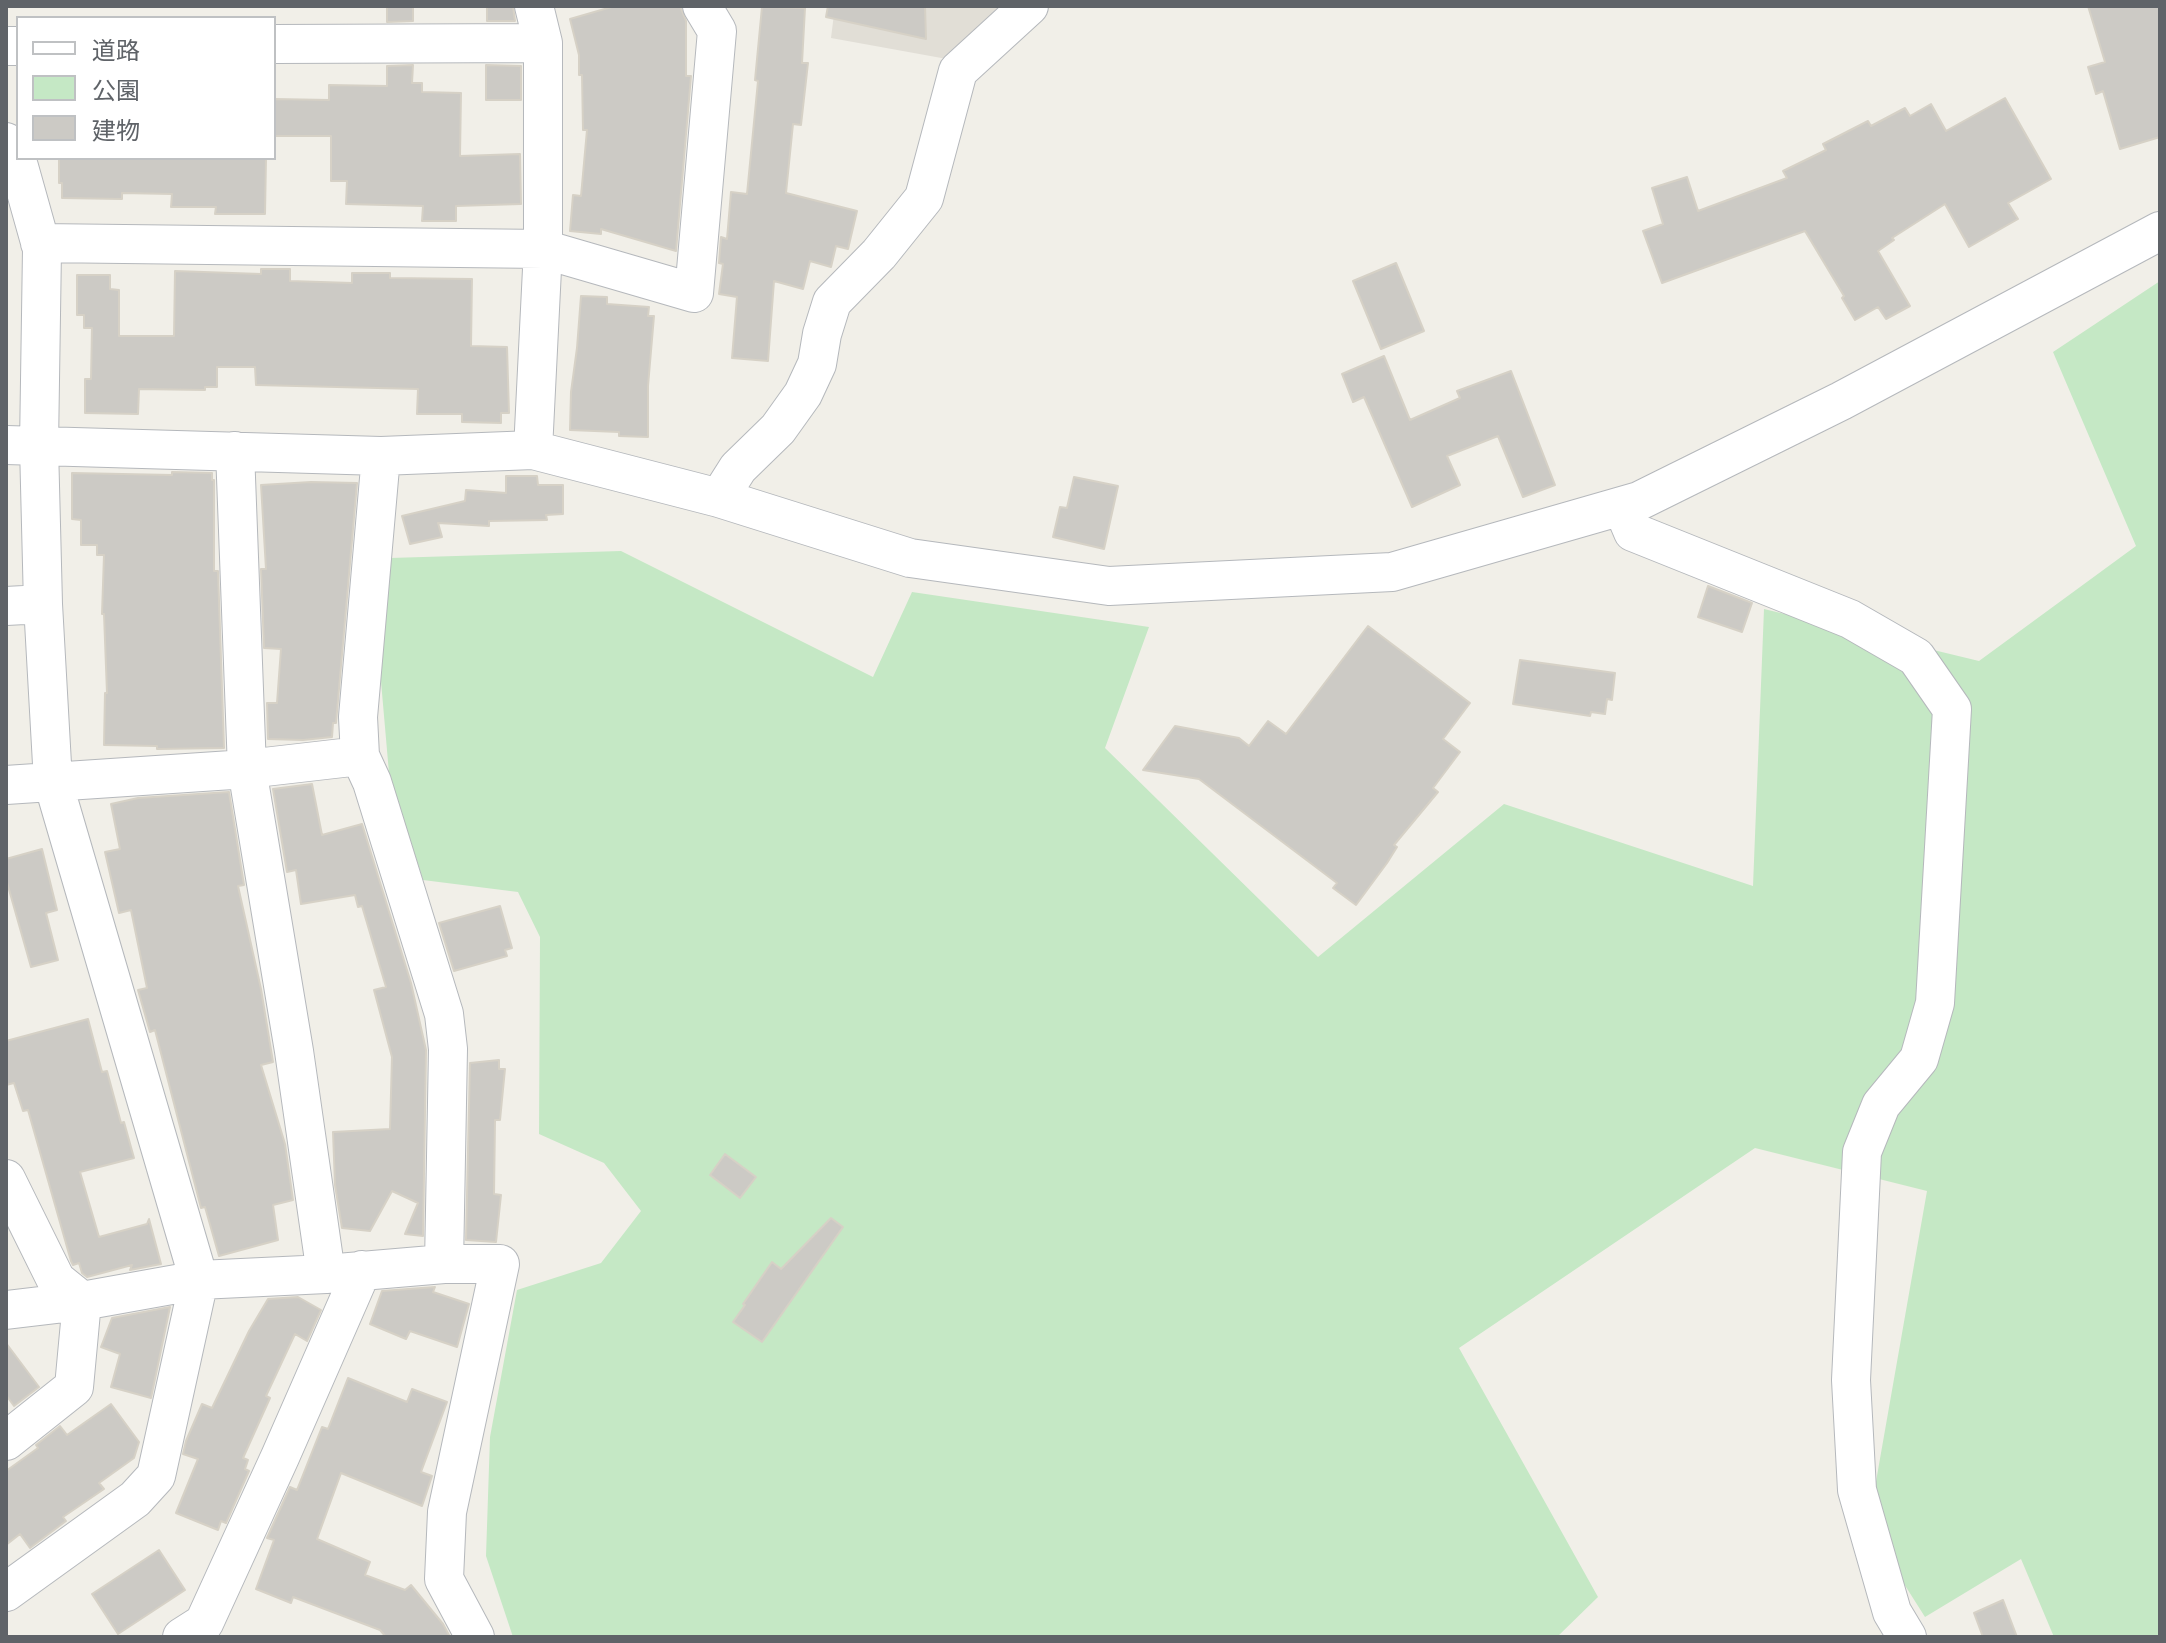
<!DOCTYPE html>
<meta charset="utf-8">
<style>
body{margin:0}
#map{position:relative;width:2166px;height:1643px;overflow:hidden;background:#f1efe8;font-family:"Work Sans","Noto Sans JP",sans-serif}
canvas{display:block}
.frame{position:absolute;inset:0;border:8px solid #5f6368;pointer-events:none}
.legend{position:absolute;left:16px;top:16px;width:260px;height:144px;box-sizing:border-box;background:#fff;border:2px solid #bfc1c3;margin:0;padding:10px 14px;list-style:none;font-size:24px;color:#5f6368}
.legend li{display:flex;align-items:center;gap:16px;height:40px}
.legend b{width:40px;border:2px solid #bfc1c3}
</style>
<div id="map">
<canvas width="2166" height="1643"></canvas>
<div class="frame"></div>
<ul class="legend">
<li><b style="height:10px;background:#fff"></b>道路</li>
<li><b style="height:22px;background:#c5e8c5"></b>公園</li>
<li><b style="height:22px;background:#cccac5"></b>建物</li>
</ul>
</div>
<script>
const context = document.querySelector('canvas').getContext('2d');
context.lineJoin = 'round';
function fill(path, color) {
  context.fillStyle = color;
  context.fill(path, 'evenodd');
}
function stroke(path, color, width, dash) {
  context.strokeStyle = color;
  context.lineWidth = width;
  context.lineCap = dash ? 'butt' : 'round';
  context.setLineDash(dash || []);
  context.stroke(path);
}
fill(new Path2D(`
 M 835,6 L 1016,6 L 947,59 L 831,38 Z`), '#e1ded6');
fill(new Path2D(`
 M 2160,281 L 2160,1637 L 2054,1637 L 2021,1559 L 1925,1617 L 1868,1527 L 1927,1191 L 1755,1148 L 1459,1348 L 1598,1597 L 1557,1637 L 513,1637 L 486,1556 L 490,1437 L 517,1290 L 601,1263 L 641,1211 L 604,1163 L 539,1134 L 540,937 L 518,892 L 423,880 L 389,773 L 380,670 L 390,558 L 621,551 L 873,677 L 912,592 L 1149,627 L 1105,748 L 1318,957 L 1504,804 L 1753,886 L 1764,609 L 1979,661 L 2136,546 L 2053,352 Z`), '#c5e8c5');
const building = new Path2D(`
 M 387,6 L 413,6 L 413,21 L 387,22 Z
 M 487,6 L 513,6 L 515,21 L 487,21 Z
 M 615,6 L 680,6 L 686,21 L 686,76 L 691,76 L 676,251 L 601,229 L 601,234 L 570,231 L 573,195 L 581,196 L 587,130 L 583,130 L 582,75 L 579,75 L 579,55 L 570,19 Z
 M 828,6 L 925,6 L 926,39 L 826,17 Z
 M 2088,6 L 2160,6 L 2160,137 L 2120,149 L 2103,91 L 2096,94 L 2088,67 L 2105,62 Z
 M 762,7 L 805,8 L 802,63 L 808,63 L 801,125 L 793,124 L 786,193 L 857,211 L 848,249 L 836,246 L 831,267 L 810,261 L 803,289 L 774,281 L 768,361 L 732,358 L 737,297 L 719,294 L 723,264 L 719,263 L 721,237 L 727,239 L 731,192 L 747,194 L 758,81 L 755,80 Z
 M 413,65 L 412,83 L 422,83 L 422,92 L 461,93 L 460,156 L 520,154 L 521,204 L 456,206 L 456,221 L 422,221 L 423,206 L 346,204 L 347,181 L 331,181 L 331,136 L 274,136 L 274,99 L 329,100 L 329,85 L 387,86 L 387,66 Z
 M 486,65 L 521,66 L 521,100 L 486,100 Z
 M 2005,98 L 2051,179 L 2008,203 L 2018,219 L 1969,247 L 1945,204 L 1892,238 L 1894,240 L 1878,251 L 1910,306 L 1886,319 L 1878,307 L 1855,320 L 1842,298 L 1844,296 L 1805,231 L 1662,283 L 1643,231 L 1663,224 L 1652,188 L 1687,177 L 1698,211 L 1787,178 L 1783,171 L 1826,150 L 1823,144 L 1868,121 L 1871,126 L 1905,108 L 1910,116 L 1931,104 L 1946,131 Z
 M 59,158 L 266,158 L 265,214 L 215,214 L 216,207 L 171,207 L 172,194 L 122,193 L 122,199 L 62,198 L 62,183 L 59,183 Z
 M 1396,263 L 1424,331 L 1381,349 L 1353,281 Z
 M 261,269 L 290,269 L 290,281 L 352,283 L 352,273 L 390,273 L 390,278 L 472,279 L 471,346 L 507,347 L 509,413 L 501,413 L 501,423 L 462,422 L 462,414 L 417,414 L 418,389 L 256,385 L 255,367 L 217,367 L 217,387 L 205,387 L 205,390 L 139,389 L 138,414 L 85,413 L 85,379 L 91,379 L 92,328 L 84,328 L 84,315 L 77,315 L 77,275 L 110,275 L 110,289 L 119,290 L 119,336 L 174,336 L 175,271 L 261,274 Z
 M 581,296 L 607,297 L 607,304 L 649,307 L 648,316 L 654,316 L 648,386 L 648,437 L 619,436 L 619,432 L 570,430 L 571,392 L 577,348 Z
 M 1384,356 L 1410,420 L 1460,398 L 1457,391 L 1511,371 L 1555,485 L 1523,497 L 1498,436 L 1447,456 L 1460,485 L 1412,507 L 1364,397 L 1353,402 L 1342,374 Z
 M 172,472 L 212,473 L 212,480 L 214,480 L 214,571 L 218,571 L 224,748 L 157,749 L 157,746 L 104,745 L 105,693 L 107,693 L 104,614 L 102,614 L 104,555 L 97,555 L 97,545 L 81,545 L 81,520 L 72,519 L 72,473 L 172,475 Z
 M 506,476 L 537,476 L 538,485 L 563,485 L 563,514 L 546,515 L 547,520 L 489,521 L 489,526 L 438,523 L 442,537 L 410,544 L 402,516 L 465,501 L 466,490 L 506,493 Z
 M 1074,477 L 1118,486 L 1104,549 L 1053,537 L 1060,507 L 1067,508 Z
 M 311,482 L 357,483 L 336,723 L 333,723 L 332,737 L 303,740 L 268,739 L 267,703 L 277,703 L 281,649 L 264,648 L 261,569 L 266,569 L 261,485 Z
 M 1708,586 L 1752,603 L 1742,632 L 1698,617 Z
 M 1368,626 L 1470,703 L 1443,739 L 1460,752 L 1433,788 L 1438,792 L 1394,845 L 1397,847 L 1387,863 L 1356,905 L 1333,888 L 1337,883 L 1199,779 L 1143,770 L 1175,726 L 1239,738 L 1249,746 L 1268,721 L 1286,734 Z
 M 1520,660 L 1615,673 L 1612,700 L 1607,699 L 1605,714 L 1591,712 L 1590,716 L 1513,704 Z
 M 312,784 L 322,835 L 362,824 L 411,983 L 426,1050 L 423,1236 L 405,1234 L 418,1203 L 392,1191 L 370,1231 L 342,1228 L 335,1185 L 333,1132 L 390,1129 L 392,1057 L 374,990 L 386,987 L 362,906 L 358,907 L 355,895 L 301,904 L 296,870 L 287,872 L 273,789 Z
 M 229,792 L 244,885 L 238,886 L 261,989 L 273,1062 L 261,1065 L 285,1144 L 293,1200 L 273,1205 L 278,1240 L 219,1256 L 205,1207 L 201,1208 L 155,1030 L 150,1032 L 138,990 L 147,988 L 131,910 L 119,913 L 105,852 L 120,849 L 111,804 L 138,798 Z
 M 42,849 L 57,910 L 46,913 L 58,960 L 31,967 L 6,879 L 6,859 Z
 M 500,906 L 512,948 L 505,950 L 507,956 L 454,971 L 439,923 Z
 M 88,1019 L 102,1072 L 107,1071 L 121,1123 L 124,1122 L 134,1158 L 80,1172 L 99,1237 L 147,1224 L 149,1219 L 161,1264 L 130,1270 L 132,1265 L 87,1277 L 82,1273 L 79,1263 L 73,1265 L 71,1261 L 28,1110 L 23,1111 L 14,1083 L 6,1085 L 6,1041 Z
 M 499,1060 L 499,1069 L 505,1069 L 500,1120 L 495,1120 L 494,1194 L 501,1195 L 496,1242 L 466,1240 L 470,1063 Z
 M 725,1154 L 756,1177 L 740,1198 L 710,1175 Z
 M 831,1218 L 843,1227 L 762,1342 L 733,1322 L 745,1305 L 743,1304 L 772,1262 L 781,1269 Z
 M 435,1287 L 433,1292 L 469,1304 L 457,1347 L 410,1331 L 406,1339 L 370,1324 L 382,1291 Z
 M 298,1297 L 321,1310 L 307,1341 L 295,1334 L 266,1396 L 270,1398 L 243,1458 L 248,1460 L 245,1469 L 249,1471 L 226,1523 L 221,1521 L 218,1530 L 176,1513 L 198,1459 L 183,1454 L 186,1441 L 202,1404 L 212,1408 L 249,1331 L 268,1299 Z
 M 170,1307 L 151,1398 L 111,1387 L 120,1354 L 101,1347 L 112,1318 Z
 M 6,1343 L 39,1387 L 14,1406 L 6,1395 Z
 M 348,1378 L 407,1402 L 412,1389 L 447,1402 L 421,1472 L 432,1476 L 422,1506 L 341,1473 L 317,1539 L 370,1562 L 365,1575 L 405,1590 L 411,1585 L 443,1624 L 450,1637 L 386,1637 L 380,1630 L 293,1597 L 291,1603 L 256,1589 L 274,1540 L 267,1538 L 290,1487 L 297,1490 L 322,1427 L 328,1429 Z
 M 111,1404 L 139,1442 L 134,1458 L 99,1483 L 104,1489 L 63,1517 L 66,1521 L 30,1548 L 20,1534 L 6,1545 L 6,1471 L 38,1448 L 36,1445 L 60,1426 L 67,1435 Z
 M 159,1550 L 185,1590 L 118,1634 L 92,1594 Z
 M 2003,1600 L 2017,1637 L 1983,1637 L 1974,1613 Z`);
fill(building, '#cccac5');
stroke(building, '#d6d1c6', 2);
const minor = new Path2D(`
 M 274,44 L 543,43
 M 6,46 L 18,46
 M 6,142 L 19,167 L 42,249 L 39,446 L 43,604 L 53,782 L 199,1280 L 156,1476 L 135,1499 L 6,1592
 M 40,243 L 543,249 L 694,293 L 717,31 L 702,6
 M 6,445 L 381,456 L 533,450 L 719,498 L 910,558 L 1109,586 L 1392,572 L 1639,501 L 1841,401 L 2160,231
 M 533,450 L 543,249 L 543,43 L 534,6
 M 235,451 L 247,769 L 294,1051 L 326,1274
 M 381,456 L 358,717 L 360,756 L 372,782 L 444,1014 L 448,1049 L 444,1264
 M 719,498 L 738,468 L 778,429 L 803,394 L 817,364 L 822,334 L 832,302 L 879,254 L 924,198 L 958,71 L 1029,6
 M 1622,506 L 1633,532 L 1850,619 L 1916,657 L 1952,709 L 1935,1003 L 1919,1059 L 1881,1105 L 1862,1152 L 1851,1380 L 1857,1490 L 1892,1612 L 1907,1637
 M 6,606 L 43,604
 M 6,785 L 247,769 L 360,756
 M 6,1179 L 56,1280 L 82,1301 L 74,1387 L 6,1441
 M 6,1310 L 82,1301 L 199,1280 L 326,1274 L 444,1264 L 500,1264 L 447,1512 L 444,1579 L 475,1637
 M 182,1637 L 204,1623 L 280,1457 L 362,1270`);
stroke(minor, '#b5b8bc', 40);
stroke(minor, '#fff', 38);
</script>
